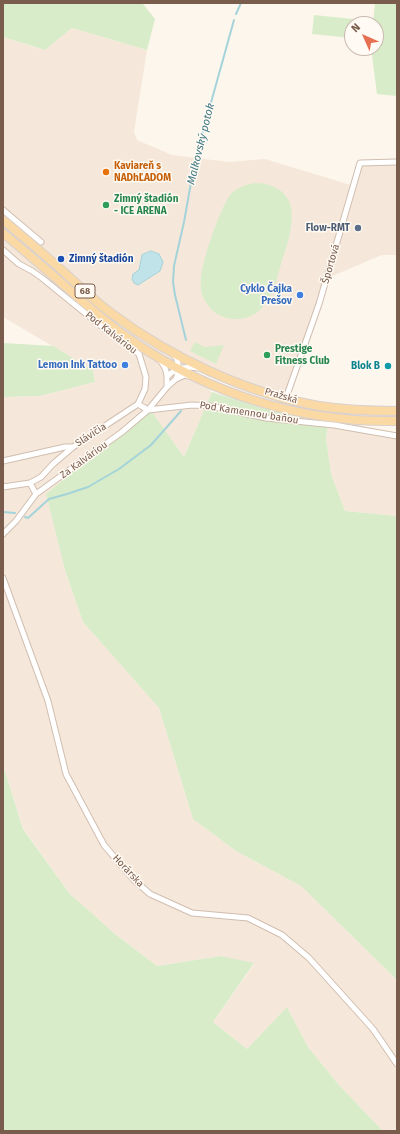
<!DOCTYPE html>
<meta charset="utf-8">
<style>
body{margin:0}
#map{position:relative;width:400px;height:1134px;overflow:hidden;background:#fdf6ec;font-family:"Fira Sans",sans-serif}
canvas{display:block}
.frame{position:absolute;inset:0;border:4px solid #7a5c4d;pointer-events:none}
.north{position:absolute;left:344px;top:16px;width:40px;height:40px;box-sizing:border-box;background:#fffaf3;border:1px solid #cabbb1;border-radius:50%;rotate:315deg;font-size:11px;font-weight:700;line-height:16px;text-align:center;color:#7a5c4d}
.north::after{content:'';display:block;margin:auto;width:14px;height:18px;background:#e76f51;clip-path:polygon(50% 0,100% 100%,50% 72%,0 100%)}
</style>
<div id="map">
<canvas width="400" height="1134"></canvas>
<div class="frame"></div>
<div class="north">N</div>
</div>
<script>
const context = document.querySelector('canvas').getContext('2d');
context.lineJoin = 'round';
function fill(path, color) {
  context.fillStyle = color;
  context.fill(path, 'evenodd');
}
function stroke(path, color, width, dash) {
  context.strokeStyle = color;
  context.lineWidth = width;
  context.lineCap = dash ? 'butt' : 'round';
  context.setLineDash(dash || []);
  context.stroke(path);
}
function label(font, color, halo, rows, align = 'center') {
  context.font = font + ' "Fira Sans",sans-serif';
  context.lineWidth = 3;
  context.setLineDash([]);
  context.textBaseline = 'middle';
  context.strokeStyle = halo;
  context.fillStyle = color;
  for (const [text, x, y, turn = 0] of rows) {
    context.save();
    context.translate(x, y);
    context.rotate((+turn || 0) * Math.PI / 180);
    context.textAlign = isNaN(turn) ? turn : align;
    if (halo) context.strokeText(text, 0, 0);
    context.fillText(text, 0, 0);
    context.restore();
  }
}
fill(new Path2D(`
 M 72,28 L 147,50 L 134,132 L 137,140 L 172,155 L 229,162 L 265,159 L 354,186 L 361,161 L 397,160 L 397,255 L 382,255 L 330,277 L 289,399 L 209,372 L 183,364 L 175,359 L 212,392 L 184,457 L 149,409 L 46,494 L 65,570 L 83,622 L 159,708 L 193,819 L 236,851 L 301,886 L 397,980 L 397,1131 L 383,1131 L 338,1084 L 308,1047 L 287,1007 L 247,1049 L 213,1022 L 254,964 L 221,956 L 157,966 L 115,934 L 69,893 L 23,828 L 3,765 L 3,397 L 40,396 L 95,382 L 93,370 L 3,317 L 3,37 L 44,50 Z
 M 329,419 L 349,421 L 368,428 L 397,436 L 397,516 L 345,511 L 331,474 L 326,438 Z`), '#f5e8da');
fill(new Path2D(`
 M 3,3 L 136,3 L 143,4 L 155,19 L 147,50 L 72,28 L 45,50 L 3,37 Z
 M 375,3 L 397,3 L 397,96 L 377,94 L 371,48 L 376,48 L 376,24 L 373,24 Z
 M 314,15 L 353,19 L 351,38 L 312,34 Z
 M 260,183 C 307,190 291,234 281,264 C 277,279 273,296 262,308 C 247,324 219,323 207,304 C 201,296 200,287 201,278 C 202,261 221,204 232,193 C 240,186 249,183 260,183 Z
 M 195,342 L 205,347 L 224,345 L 216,364 L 190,351 Z
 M 3,343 L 53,346 L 93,370 L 95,382 L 40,396 L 3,397 Z
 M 212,392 L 262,408 L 329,419 L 326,438 L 331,474 L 345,511 L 397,516 L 397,980 L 301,886 L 236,851 L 193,819 L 159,708 L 83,622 L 65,570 L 46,494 L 149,408 L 184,457 Z
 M 3,765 L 23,829 L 69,893 L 115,934 L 157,966 L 221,956 L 254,963 L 213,1022 L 247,1049 L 287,1007 L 308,1047 L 338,1084 L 383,1131 L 3,1131 Z`), '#d8ecc9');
const water = new Path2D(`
 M 151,251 L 159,254 L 163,262 L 160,271 L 138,285 L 134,283 L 132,279 L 133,274 L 139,270 L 142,255 Z`);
fill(water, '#bfe3e8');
stroke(water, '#a5d3da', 1);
stroke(new Path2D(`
 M 236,14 L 241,3
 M 186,340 L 175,295 L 173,282 L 174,266 L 184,222 L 195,160 L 234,20
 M 3,512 L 15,513
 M 25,517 L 28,518 L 49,499 L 67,494 L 88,487 L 119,469 L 151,445 L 181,411`), '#a5d3da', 2);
const street = new Path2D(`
 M 3,210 L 41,242
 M 3,250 L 19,264 L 32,271 L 42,278 L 106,330 L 139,354 L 146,377 L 145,389 L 138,404 L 73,447 L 53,464 L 41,477 L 30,483 L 3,487
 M 174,354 C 179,361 180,371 176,379
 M 160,360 C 168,371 167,374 167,387
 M 168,376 C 175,368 188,366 198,368
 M 286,398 L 319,304 L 360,163 L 397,162
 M 138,404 L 148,410
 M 148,410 L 192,405 L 210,406 L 266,418 L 334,425 L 397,436
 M 3,461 L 65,447 L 73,447
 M 30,483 L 36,494
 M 3,534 L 16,521 L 36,494 L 122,432 L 148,410 L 167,387 L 176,379 L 185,375 L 189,376
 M 3,578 L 48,701 L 66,774 L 104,845 L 134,880 L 150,894 L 192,913 L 248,918 L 282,935 L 309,958 L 373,1029 L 397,1064`);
const primary = new Path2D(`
 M 3,220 C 21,235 39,250 56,265 C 74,281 91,298 111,313 C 170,357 245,393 319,406 C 345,410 371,411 397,411
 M 3,233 C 26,252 49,272 72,292 C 91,309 110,326 131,340 C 209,394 302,423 397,421`);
stroke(street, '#d1beb0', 7);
stroke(primary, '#dad1cd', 10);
stroke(street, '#fff', 5);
stroke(primary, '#fbd9a5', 8);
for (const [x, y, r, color] of [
 [106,172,4,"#e8710a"],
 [106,205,4,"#2e9e5b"],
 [358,228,4,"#5c6f8a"],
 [61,259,4,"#1a4fb4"],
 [300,295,4,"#3f7fe0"],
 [267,355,4,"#2e9e5b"],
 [125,365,4,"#3f7fe0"],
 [388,366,4,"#0f9aa8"]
]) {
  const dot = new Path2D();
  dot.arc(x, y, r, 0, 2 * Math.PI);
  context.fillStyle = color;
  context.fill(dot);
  stroke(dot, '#fffaf3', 1.5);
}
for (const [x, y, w] of [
 [85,291,20]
]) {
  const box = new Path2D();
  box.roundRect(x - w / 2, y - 7, w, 14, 3);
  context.fillStyle = '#fffaf3';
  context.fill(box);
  stroke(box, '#7a5c4d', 1);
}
label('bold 9px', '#7a5c4d', null, [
 ["68",85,291]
]);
label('bold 10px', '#c56008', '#fffaf3', [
 ["Kaviareň s",114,166],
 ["NADhĽADOM",114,178]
], 'left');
label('bold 10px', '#27864d', '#fffaf3', [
 ["Zimný štadión",114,199],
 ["- ICE ARENA",114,211],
 ["Prestige",275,349],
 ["Fitness Club",275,361]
], 'left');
label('bold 10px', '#4e5e75', '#fffaf3', [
 ["Flow-RMT",350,228]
], 'right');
label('bold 10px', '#164399', '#fffaf3', [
 ["Zimný štadión",69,259]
], 'left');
label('10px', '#7a5c4d', '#fffaf3', [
 ["Športová",331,264,-74],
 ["Pod Kalváriou",111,333,38],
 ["Pražská",281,396,16],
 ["Pod Kamennou baňou",249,413,9],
 ["Slávičia",91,435,-33],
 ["Za Kalváriou",84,460,-36],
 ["Horárska",128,871,47]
]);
label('bold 10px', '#366cbe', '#fffaf3', [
 ["Cyklo Čajka",292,289],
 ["Prešov",292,301],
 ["Lemon Ink Tattoo",117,365]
], 'right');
label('bold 10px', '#0d838f', '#fffaf3', [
 ["Blok B",380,366]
], 'right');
label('italic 11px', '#437c86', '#fffaf3', [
 ["Malkovský potok",201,144,-76]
]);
</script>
